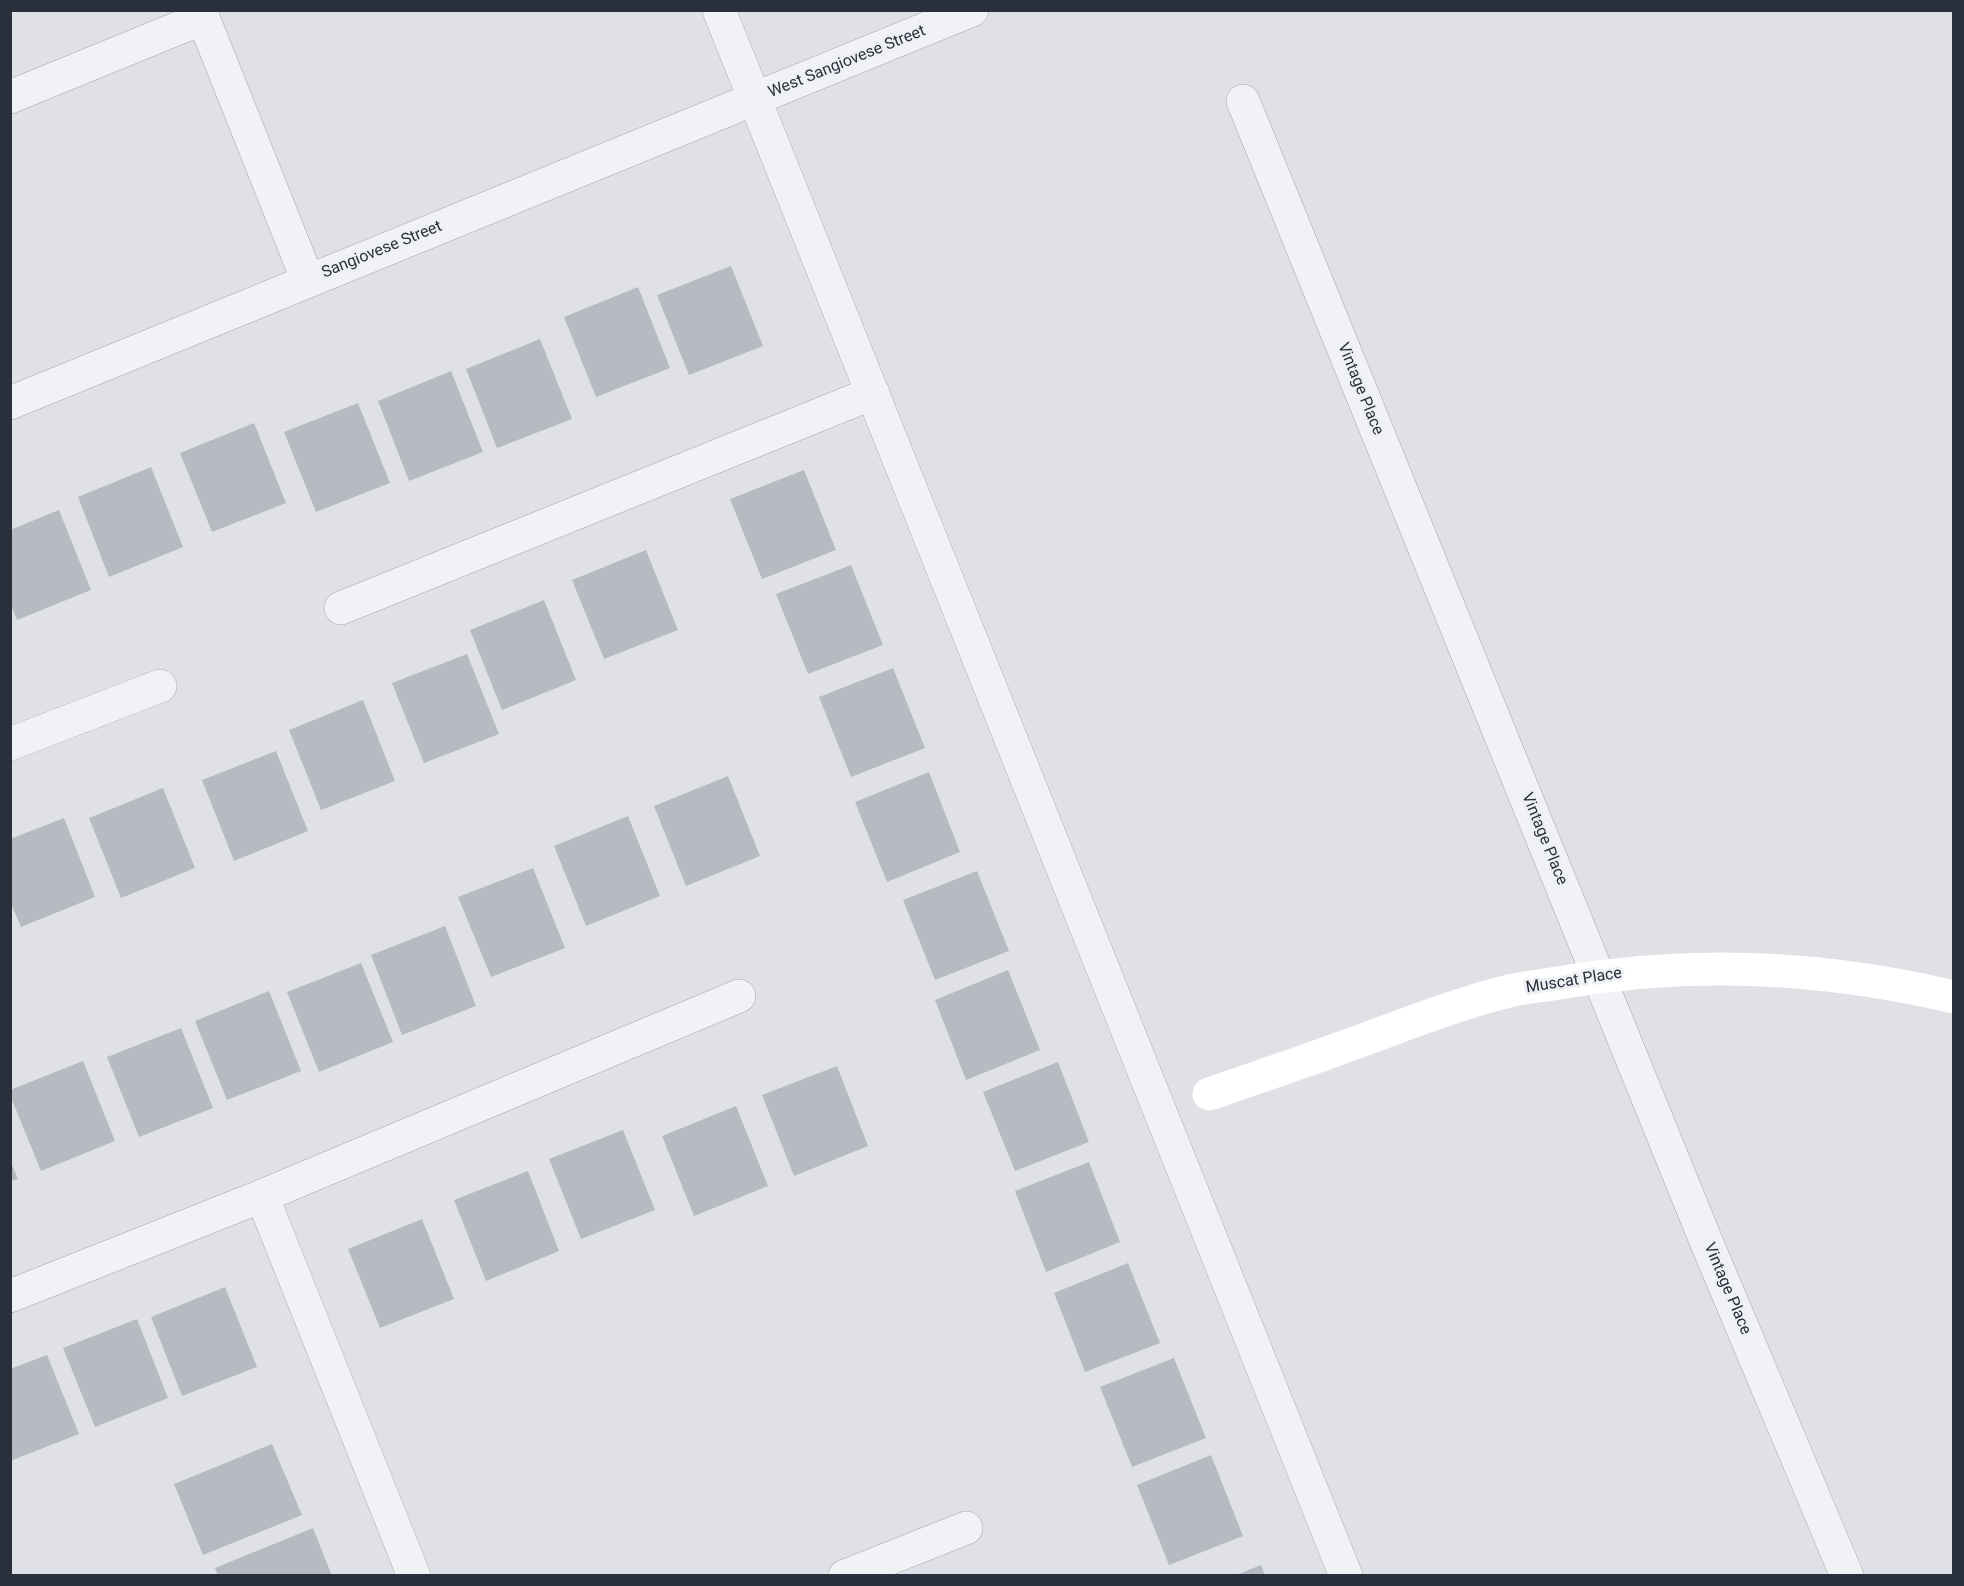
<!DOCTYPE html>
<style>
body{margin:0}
#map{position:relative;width:1964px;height:1586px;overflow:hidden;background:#dfe1e6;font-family:Roboto,sans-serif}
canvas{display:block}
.frame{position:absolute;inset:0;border:12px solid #29303b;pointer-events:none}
</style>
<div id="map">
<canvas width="1964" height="1586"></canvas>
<div class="frame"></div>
</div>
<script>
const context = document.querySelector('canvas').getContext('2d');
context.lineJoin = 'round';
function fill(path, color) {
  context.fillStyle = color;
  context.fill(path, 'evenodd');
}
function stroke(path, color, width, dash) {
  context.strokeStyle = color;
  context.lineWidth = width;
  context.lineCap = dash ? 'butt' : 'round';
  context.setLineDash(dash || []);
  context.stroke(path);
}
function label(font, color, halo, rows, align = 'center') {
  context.font = font + ' Roboto,sans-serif';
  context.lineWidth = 6;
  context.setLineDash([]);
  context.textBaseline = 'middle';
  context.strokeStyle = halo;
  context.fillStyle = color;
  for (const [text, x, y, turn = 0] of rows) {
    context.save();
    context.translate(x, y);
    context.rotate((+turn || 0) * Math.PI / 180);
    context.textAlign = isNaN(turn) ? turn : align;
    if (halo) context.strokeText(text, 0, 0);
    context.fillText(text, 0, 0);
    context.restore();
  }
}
fill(new Path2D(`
 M 731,266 L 763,346 L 689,375 L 657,295 Z
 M 638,287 L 670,368 L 596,397 L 564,317 Z
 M 540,339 L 572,419 L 497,448 L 466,369 Z
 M 451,371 L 483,452 L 409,481 L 378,401 Z
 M 358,403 L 390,483 L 316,512 L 284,432 Z
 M 254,423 L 286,503 L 212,532 L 180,453 Z
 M 151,467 L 183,547 L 109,577 L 78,497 Z
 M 804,470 L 836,550 L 762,579 L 730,499 Z
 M 59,510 L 91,590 L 17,620 L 10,603 L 10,530 Z
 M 646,550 L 678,630 L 604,659 L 572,580 Z
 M 851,565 L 883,645 L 808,674 L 776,594 Z
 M 544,600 L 576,680 L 502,710 L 470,630 Z
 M 467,654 L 499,734 L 424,763 L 392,683 Z
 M 893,668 L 925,748 L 851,777 L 819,697 Z
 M 363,700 L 395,781 L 321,810 L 289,730 Z
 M 276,751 L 308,831 L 234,861 L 202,780 Z
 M 929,772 L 960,852 L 887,882 L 855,802 Z
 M 728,776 L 760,856 L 686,886 L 654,806 Z
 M 163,788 L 195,868 L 121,898 L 89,818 Z
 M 628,816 L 660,896 L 586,926 L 554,846 Z
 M 64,818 L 95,897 L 21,927 L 10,901 L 10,839 Z
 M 533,868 L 565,948 L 491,977 L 458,897 Z
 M 977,871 L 1009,951 L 935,980 L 903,900 Z
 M 445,926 L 476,1006 L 402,1035 L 371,955 Z
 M 361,963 L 393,1042 L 319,1072 L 287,992 Z
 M 1008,970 L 1040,1050 L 966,1080 L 935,1000 Z
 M 269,991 L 301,1071 L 227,1100 L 195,1021 Z
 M 181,1028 L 213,1108 L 139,1137 L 107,1057 Z
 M 83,1061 L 115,1141 L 41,1171 L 10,1095 L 10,1090 Z
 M 1058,1062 L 1089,1142 L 1015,1171 L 983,1092 Z
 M 837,1066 L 868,1146 L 794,1176 L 762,1095 Z
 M 736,1106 L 768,1186 L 694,1216 L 662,1136 Z
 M 623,1130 L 655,1210 L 581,1239 L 549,1159 Z
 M 10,1160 L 18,1179 L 10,1181 Z
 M 1089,1162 L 1120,1242 L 1046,1272 L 1015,1191 Z
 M 528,1171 L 559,1251 L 486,1281 L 454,1200 Z
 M 422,1219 L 454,1299 L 380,1328 L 348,1249 Z
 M 1128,1263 L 1160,1343 L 1085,1372 L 1054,1293 Z
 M 225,1287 L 257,1367 L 182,1396 L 151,1317 Z
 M 137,1319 L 168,1398 L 95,1427 L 63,1348 Z
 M 47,1355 L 79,1434 L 10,1461 L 10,1369 Z
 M 1174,1358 L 1206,1438 L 1132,1467 L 1100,1387 Z
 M 272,1444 L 302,1515 L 203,1555 L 174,1484 Z
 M 1211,1455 L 1243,1536 L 1169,1565 L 1137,1485 Z
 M 313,1528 L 332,1576 L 218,1576 L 215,1568 Z
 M 1261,1565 L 1265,1576 L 1236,1576 L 1236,1575 Z`), '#b6bbc2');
const street = new Path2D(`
 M 200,10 L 308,281
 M 719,10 L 1346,1576
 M 10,97 L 203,18
 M 1243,101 L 1706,1241 L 1847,1576
 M 10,403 L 972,10
 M 341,608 L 873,393
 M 10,744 L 160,686
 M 262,1196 L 739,996
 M 10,1296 L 262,1196 L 414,1576
 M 845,1576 L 966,1528`);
stroke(street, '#a5a8af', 34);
stroke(street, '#f1f2f5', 33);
stroke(new Path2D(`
 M 1209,1094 C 1255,1078 1301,1063 1346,1046 C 1400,1027 1453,1005 1509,991 C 1525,987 1542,986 1558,983 C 1690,960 1824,966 1954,997`), '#fff', 33);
label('16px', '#29303b', '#eef0f4', [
 ["West Sangiovese Street",847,62,-22],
 ["Sangiovese Street",382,250,-22],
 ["Vintage Place",1360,389,68],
 ["Vintage Place",1544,839,68],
 ["Muscat Place",1574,981,-9],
 ["Vintage Place",1727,1289,67]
]);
</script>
